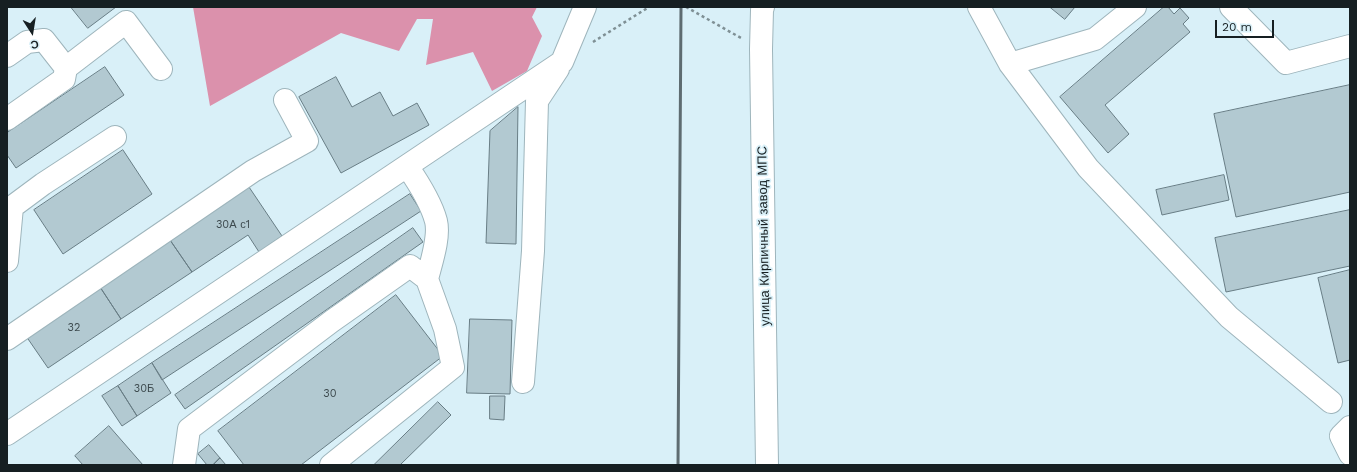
<!DOCTYPE html>
<meta charset="utf-8">
<style>
body{margin:0}
#map{position:relative;width:1357px;height:472px;overflow:hidden;background:#d9f0f8;font-family:"Work Sans",sans-serif}
canvas{display:block}
.frame{position:absolute;inset:0;border:8px solid #161f22;pointer-events:none}
.north{position:absolute;left:12px;top:12px;width:40px;height:40px;-webkit-text-stroke:3px #d9f0f8;paint-order:stroke;rotate:168deg;font-size:11px;font-weight:700;line-height:16px;text-align:center;color:#161f22}
.north::after{content:'';display:block;margin:auto;width:14px;height:18px;background:#161f22;clip-path:polygon(50% 0,100% 100%,50% 72%,0 100%)}
.scale{position:absolute;left:1215px;top:20px;width:59px;height:18px;box-sizing:border-box;border:2px solid #161f22;border-top:0;padding-left:5px;font-size:12px;line-height:14px;white-space:nowrap;color:#161f22;-webkit-text-stroke:3px #d9f0f8;paint-order:stroke}
</style>
<div id="map">
<canvas width="1357" height="472"></canvas>
<div class="frame"></div>
<div class="north">С</div>
<div class="scale">20 m</div>
</div>
<script>
const context = document.querySelector('canvas').getContext('2d');
context.lineJoin = 'round';
function fill(path, color) {
  context.fillStyle = color;
  context.fill(path, 'evenodd');
}
function stroke(path, color, width, dash) {
  context.strokeStyle = color;
  context.lineWidth = width;
  context.lineCap = dash ? 'butt' : 'round';
  context.setLineDash(dash || []);
  context.stroke(path);
}
function label(font, color, halo, rows, align = 'center') {
  context.font = font + ' "Work Sans",sans-serif';
  context.lineWidth = 3.5;
  context.setLineDash([]);
  context.textBaseline = 'middle';
  context.strokeStyle = halo;
  context.fillStyle = color;
  for (const [text, x, y, turn = 0] of rows) {
    context.save();
    context.translate(x, y);
    context.rotate((+turn || 0) * Math.PI / 180);
    context.textAlign = isNaN(turn) ? turn : align;
    if (halo) context.strokeText(text, 0, 0);
    context.fillText(text, 0, 0);
    context.restore();
  }
}
fill(new Path2D(`
 M 193,7 L 537,7 L 532,17 L 542,36 L 527,71 L 492,91 L 473,52 L 426,65 L 433,19 L 417,19 L 399,51 L 341,33 L 210,106 Z`), '#db91ac');
const building = new Path2D(`
 M 71,7 L 116,7 L 88,28 Z
 M 1050,7 L 1075,7 L 1065,19 Z
 M 1164,7 L 1168,7 L 1174,14 L 1180,8 L 1189,18 L 1183,24 L 1190,32 L 1105,105 L 1129,134 L 1108,153 L 1060,97 Z
 M 105,67 L 124,95 L 16,168 L 7,155 L 7,133 Z
 M 336,77 L 352,107 L 380,92 L 393,116 L 417,103 L 429,125 L 341,173 L 299,97 Z
 M 1350,85 L 1350,192 L 1236,217 L 1214,114 Z
 M 518,107 L 516,244 L 486,243 L 490,131 Z
 M 123,150 L 152,194 L 63,254 L 34,210 Z
 M 1224,175 L 1229,200 L 1162,215 L 1156,190 Z
 M 249,187 L 282,236 L 259,252 L 248,235 L 192,272 L 170,240 Z
 M 410,194 L 421,211 L 162,380 L 152,363 Z
 M 1350,210 L 1350,266 L 1226,292 L 1215,238 Z
 M 413,228 L 423,242 L 185,409 L 175,395 Z
 M 170,240 L 192,272 L 121,319 L 100,287 Z
 M 1350,270 L 1350,360 L 1338,363 L 1318,278 Z
 M 100,287 L 121,319 L 48,368 L 26,336 Z
 M 396,295 L 443,356 L 301,465 L 244,465 L 218,431 Z
 M 470,319 L 512,320 L 510,394 L 467,393 Z
 M 152,363 L 171,393 L 137,416 L 118,386 Z
 M 118,386 L 137,416 L 122,426 L 102,396 Z
 M 490,396 L 505,396 L 504,420 L 490,419 Z
 M 438,402 L 451,415 L 400,465 L 374,465 Z
 M 109,426 L 143,465 L 83,465 L 75,456 Z
 M 209,445 L 220,458 L 213,465 L 207,465 L 198,454 Z
 M 220,458 L 226,465 L 213,465 Z`);
fill(building, '#b2c9d1');
stroke(building, '#687d85', 1);
const minor = new Path2D(`
 M 763,7 L 762,10 L 761,49 L 767,465
 M 979,7 L 1010,64 L 1088,168 L 1229,317 L 1331,402
 M 1231,7 L 1286,63 L 1350,46
 M 7,56 L 27,42 L 44,40 L 66,68 L 126,22 L 161,69
 M 1010,64 L 1095,39 L 1135,7
 M 7,119 L 64,79 L 66,68
 M 407,166 C 418,182 431,202 436,221 C 440,237 431,263 427,279
 M 7,261 L 12,207 L 43,184 L 115,137
 M 7,339 L 253,171 L 307,141 L 285,100
 M 523,382 L 533,251 L 537,101 L 558,69
 M 1350,427 L 1341,436 L 1350,454
 M 7,434 L 562,62 L 585,7
 M 184,465 L 189,429 L 332,321 L 410,266 L 427,279 L 445,329 L 453,367 L 331,465`);
stroke(minor, '#9eb5bc', 24);
stroke(new Path2D(`
 M 686,7 L 741,38
 M 593,42 L 649,7`), '#7f9095', 2.5, [3, 3]);
stroke(minor, '#fff', 22);
stroke(new Path2D(`
 M 678,465 L 681,7`), '#5e6c71', 3);
label('11px', '#3d4a4e', null, [
 ["30А с1",233,225],
 ["32",74,328],
 ["30Б",144,389],
 ["30",330,394]
]);
label('13px', '#161f22', '#d9f0f8', [
 ["улица Кирпичный завод МПС",764,236,-91]
]);
</script>
